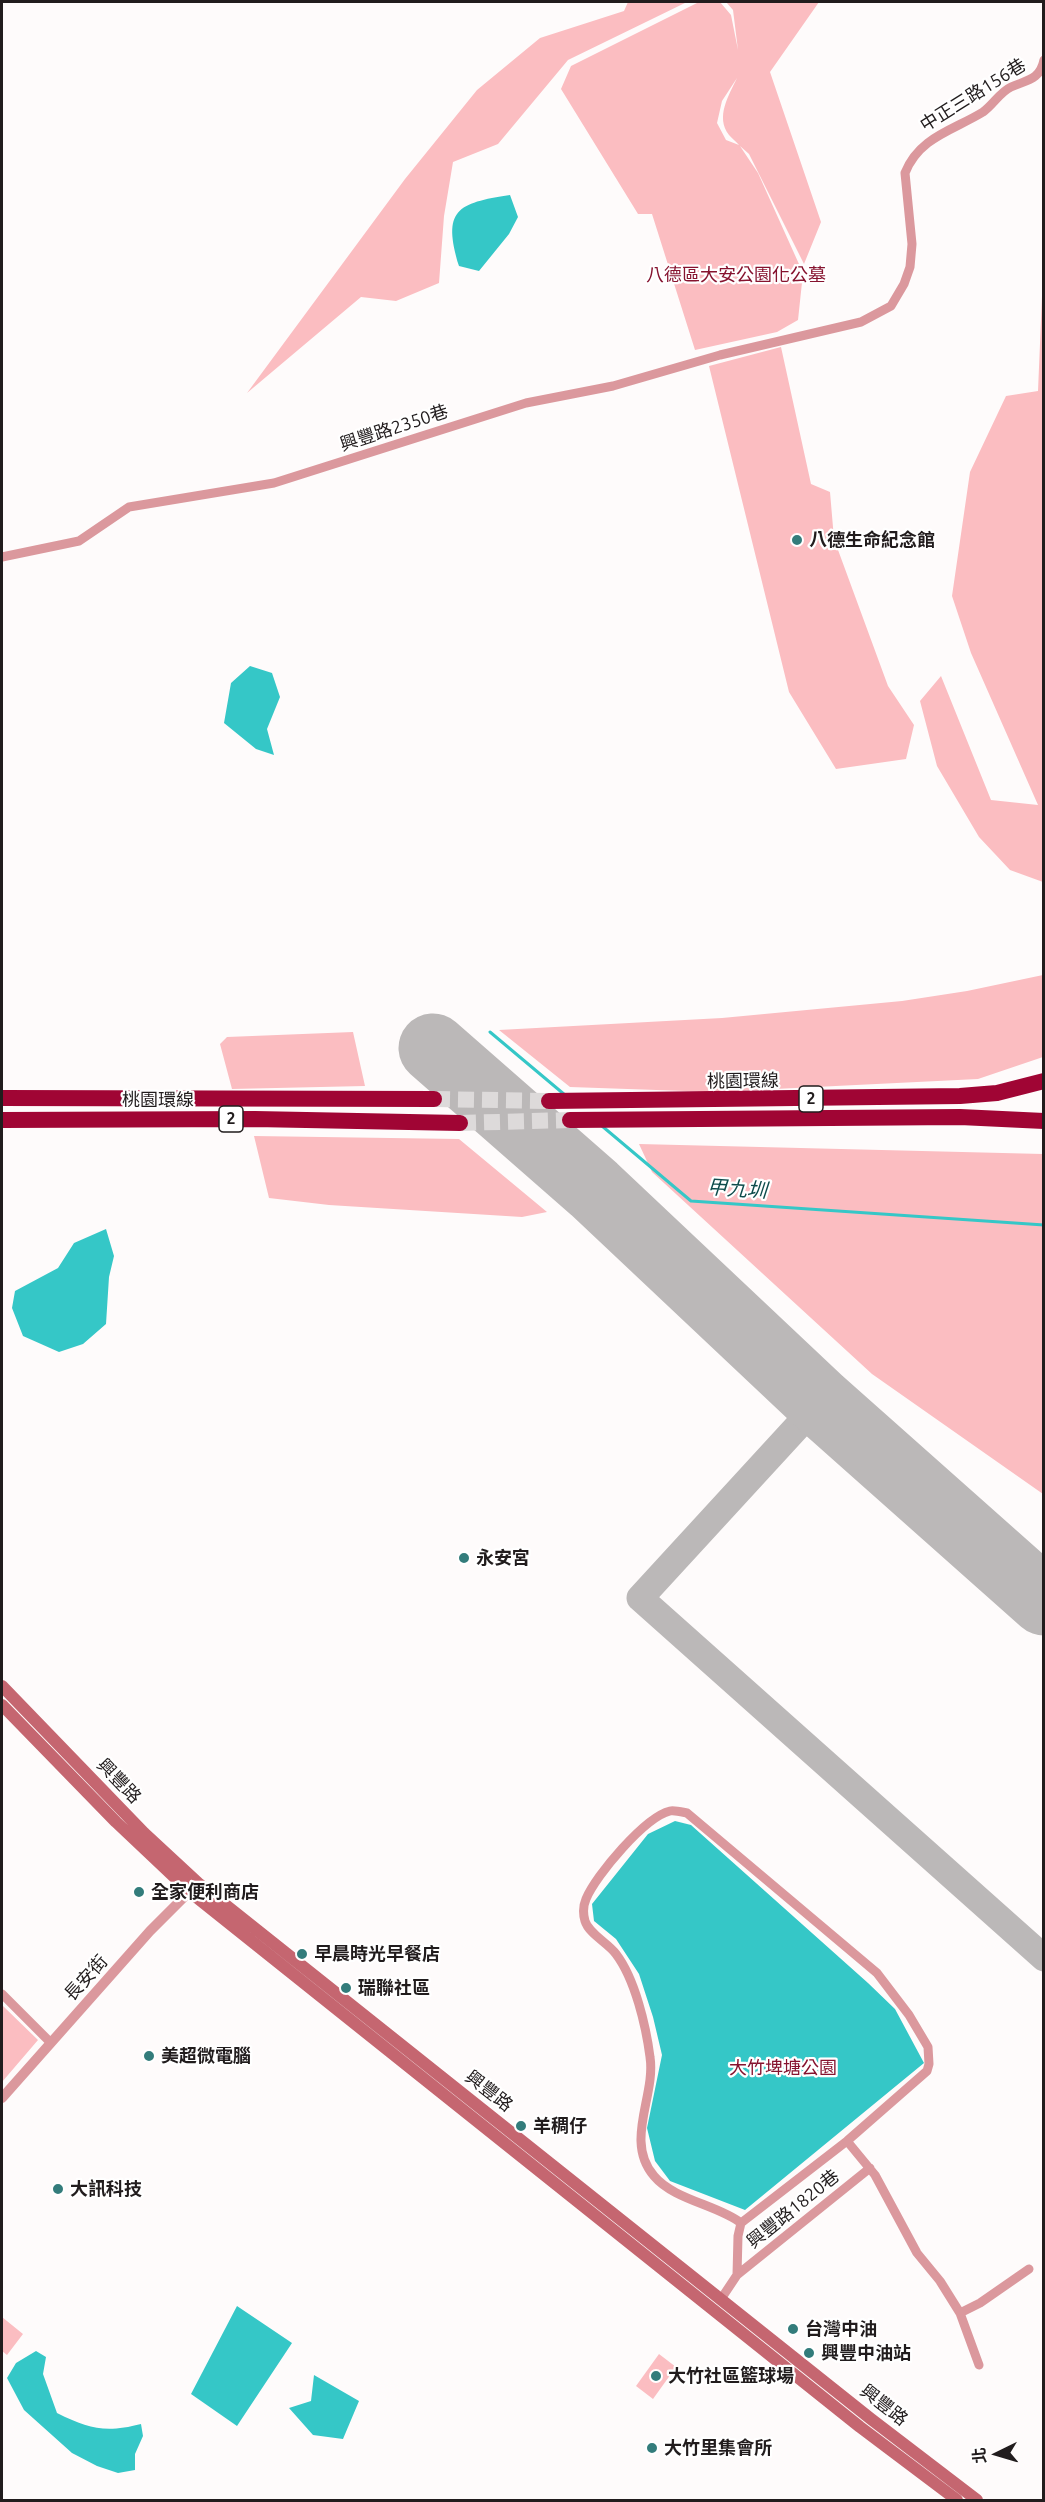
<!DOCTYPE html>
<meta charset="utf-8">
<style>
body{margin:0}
#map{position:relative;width:1045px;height:2502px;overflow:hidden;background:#fefbfb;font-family:Ubuntu,"Noto Sans TC",sans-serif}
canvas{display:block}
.frame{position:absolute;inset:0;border:3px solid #211c1d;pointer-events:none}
.north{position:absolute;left:967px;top:2424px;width:60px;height:60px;-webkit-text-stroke:4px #fff;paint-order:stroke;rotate:265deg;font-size:16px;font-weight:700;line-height:24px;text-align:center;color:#211c1d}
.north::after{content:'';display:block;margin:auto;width:21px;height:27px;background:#211c1d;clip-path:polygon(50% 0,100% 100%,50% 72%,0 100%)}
</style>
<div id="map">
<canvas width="1045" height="2502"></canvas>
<div class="frame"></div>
<div class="north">北</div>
</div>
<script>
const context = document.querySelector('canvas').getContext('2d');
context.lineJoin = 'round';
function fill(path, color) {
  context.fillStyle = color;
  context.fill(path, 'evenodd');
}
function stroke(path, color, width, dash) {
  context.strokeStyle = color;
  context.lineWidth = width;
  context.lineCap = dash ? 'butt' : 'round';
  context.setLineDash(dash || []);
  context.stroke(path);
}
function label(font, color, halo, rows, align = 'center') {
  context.font = font + ' Ubuntu,"Noto Sans TC",sans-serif';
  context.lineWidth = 4.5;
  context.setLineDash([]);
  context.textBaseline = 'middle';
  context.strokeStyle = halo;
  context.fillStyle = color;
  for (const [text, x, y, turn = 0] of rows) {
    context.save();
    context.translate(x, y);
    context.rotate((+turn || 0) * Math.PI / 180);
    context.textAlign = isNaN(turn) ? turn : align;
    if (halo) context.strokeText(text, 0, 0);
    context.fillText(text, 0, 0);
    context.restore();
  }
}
fill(new Path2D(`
 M 628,2 L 687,2 L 568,60 L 498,144 L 453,162 L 444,216 L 439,283 L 396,301 L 361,297 L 247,393 L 405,179 L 477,90 L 540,38 L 624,11 Z
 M 699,2 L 720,2 L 731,15 L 738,50 L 733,10 L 726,2 L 819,2 L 770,72 L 821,222 L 804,264 L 749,154 L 740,146 L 758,173 L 803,273 L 798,320 L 777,332 L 695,350 L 652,214 L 638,214 L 561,89 L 571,66 ZM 737,78 C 729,95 715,117 729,135 C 732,138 736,142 739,145 L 726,140 L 717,123 L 722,101 Z
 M 1043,272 L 1043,882 L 1010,870 L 979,837 L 937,766 L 920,701 L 941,676 L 991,800 L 1038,805 L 971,653 L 952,596 L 970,472 L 1006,396 L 1038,391 Z
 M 781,347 L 811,484 L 830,492 L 834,539 L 888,686 L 914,725 L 906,759 L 836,769 L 789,692 L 709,366 Z
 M 1043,975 L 1043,1057 L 978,1079 L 714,1092 L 570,1087 L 499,1030 L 722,1018 L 902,1001 L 967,991 Z
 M 353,1032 L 365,1086 L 232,1089 L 220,1044 L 227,1037 Z
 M 254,1136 L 459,1139 L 547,1212 L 522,1217 L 329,1205 L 269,1198 Z
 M 639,1144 L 1043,1154 L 1043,1494 L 872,1374 L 652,1172 Z
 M 2,2005 L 38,2040 L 2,2082 Z
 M 2,2317 L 23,2334 L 7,2355 L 2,2351 Z
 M 659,2354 L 676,2367 L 653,2399 L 636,2386 Z`), '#fbbdc1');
fill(new Path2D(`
 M 510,195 L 518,217 L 509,234 L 479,271 L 459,266 C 442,210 457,203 510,195 Z
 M 250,666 L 272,673 L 280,697 L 267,729 L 274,755 L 256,749 L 224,723 L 231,683 Z
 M 106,1229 L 114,1256 L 109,1277 L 106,1324 L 83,1344 L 59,1352 L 23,1336 L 12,1308 L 15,1291 L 58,1268 L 74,1243 Z
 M 675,1821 L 691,1825 L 868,1983 L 895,2009 L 924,2063 L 745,2210 L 670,2181 L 655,2161 L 647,2128 L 662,2055 L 653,2017 L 639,1974 L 616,1939 L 594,1921 L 592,1904 L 648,1834 Z
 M 237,2306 L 292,2343 L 237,2426 L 191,2394 Z
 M 36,2351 L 46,2357 L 43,2374 L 57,2413 C 89,2429 106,2433 141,2424 L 143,2436 L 135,2454 L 135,2470 L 118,2473 L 97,2466 L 72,2453 L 24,2410 L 7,2378 L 16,2363 Z
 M 314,2375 L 359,2401 L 343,2439 L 313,2435 L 289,2408 L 311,2401 Z`), '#35c7c7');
stroke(new Path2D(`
 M 490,1032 L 565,1095
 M 602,1126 L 691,1201 L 1044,1225`), '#35c7c7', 3);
stroke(new Path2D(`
 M 820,1402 L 640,1598 L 1044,1958`), '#bbb8b8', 27);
stroke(new Path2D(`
 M 433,1048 L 594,1189 L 820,1402 L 1044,1601`), '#bbb8b8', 69);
stroke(new Path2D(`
 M 434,1099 L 549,1101
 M 460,1123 L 570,1120`), '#dddada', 16, [16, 8]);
stroke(new Path2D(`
 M 2,557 L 79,541 L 129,507 L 274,483 L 526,403 L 613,386 L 720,355 L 861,322 L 891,306 L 904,284 L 910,267 L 912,244 L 905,173 C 919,137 954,130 983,112 C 993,105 1000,92 1011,87 C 1027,80 1040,80 1044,60
 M 2,1994 L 50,2042
 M 847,2141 L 875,2175 L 917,2253 L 940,2281 L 960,2313 L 979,2365
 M 737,2275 L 870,2168
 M 721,2299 L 737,2275 L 738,2236 L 741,2223 L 847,2141 L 927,2071 L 929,2064 L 928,2047 L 909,2015 L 877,1973 L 687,1813 C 682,1812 674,1810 670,1811 C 645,1817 596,1875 586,1899 C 583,1906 583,1914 585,1921 C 589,1934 608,1943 616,1954 C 635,1979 646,2026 650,2057 C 656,2096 624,2141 654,2176 C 674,2200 718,2205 741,2223
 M 960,2313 L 980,2303 L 1029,2269`), '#db989d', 9);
stroke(new Path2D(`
 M 2,2098 L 150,1931 L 194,1887`), '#db989d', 10);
stroke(new Path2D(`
 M 2,1686 L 144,1833 L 198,1883 L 871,2419 L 977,2500
 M 2,1705 L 116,1822 L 190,1892 L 860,2427 L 957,2500`), '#c56670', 12);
stroke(new Path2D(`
 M 2,1098 L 434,1099
 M 549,1101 L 960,1096 L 997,1093 L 1044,1081
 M 2,1120 L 255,1119 L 460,1123
 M 570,1120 L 960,1117 L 1044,1121`), '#a00534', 16);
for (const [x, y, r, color] of [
 [797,540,6,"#337c7b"],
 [464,1558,6,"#337c7b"],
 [139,1892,6,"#337c7b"],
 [302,1954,6,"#337c7b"],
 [346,1988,6,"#337c7b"],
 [149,2056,6,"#337c7b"],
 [521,2126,6,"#337c7b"],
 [58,2189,6,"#337c7b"],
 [793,2329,6,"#337c7b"],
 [809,2353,6,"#337c7b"],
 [656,2376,6,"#337c7b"],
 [652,2448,6,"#337c7b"]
]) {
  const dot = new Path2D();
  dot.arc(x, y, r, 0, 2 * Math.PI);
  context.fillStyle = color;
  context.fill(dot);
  stroke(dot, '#fff', 2);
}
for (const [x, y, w] of [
 [811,1099,24],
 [231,1119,24]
]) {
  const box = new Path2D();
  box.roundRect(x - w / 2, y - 13, w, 26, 4.5);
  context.fillStyle = '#fff';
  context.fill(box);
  stroke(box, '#211c1d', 1.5);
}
label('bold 16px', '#211c1d', null, [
 ["2",811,1099],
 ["2",231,1119]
]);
label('18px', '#211c1d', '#fff', [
 ["中正三路156巷",973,95,-32],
 ["興豐路2350巷",394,428,-18],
 ["桃園環線",743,1081,-1],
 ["桃園環線",158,1100],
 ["興豐路",119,1781,46],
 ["長安街",86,1978,-48],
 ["興豐路",489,2091,38],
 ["興豐路1820巷",793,2209,-39],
 ["興豐路",884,2405,38]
]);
label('18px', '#86132f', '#fff', [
 ["八德區大安公園化公墓",736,275],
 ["大竹埤塘公園",783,2068]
]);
label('bold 18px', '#211c1d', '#fff', [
 ["八德生命紀念館",809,540],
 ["永安宮",476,1558],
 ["全家便利商店",151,1892],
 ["早晨時光早餐店",314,1954],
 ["瑞聯社區",358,1988],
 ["美超微電腦",161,2056],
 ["羊稠仔",533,2126],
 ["大訊科技",70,2189],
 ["台灣中油",805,2329],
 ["興豐中油站",821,2353],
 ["大竹社區籃球場",668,2376],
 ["大竹里集會所",664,2448]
], 'left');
label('italic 20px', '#0e4c4c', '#fff', [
 ["甲九圳",737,1189,4]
]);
</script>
